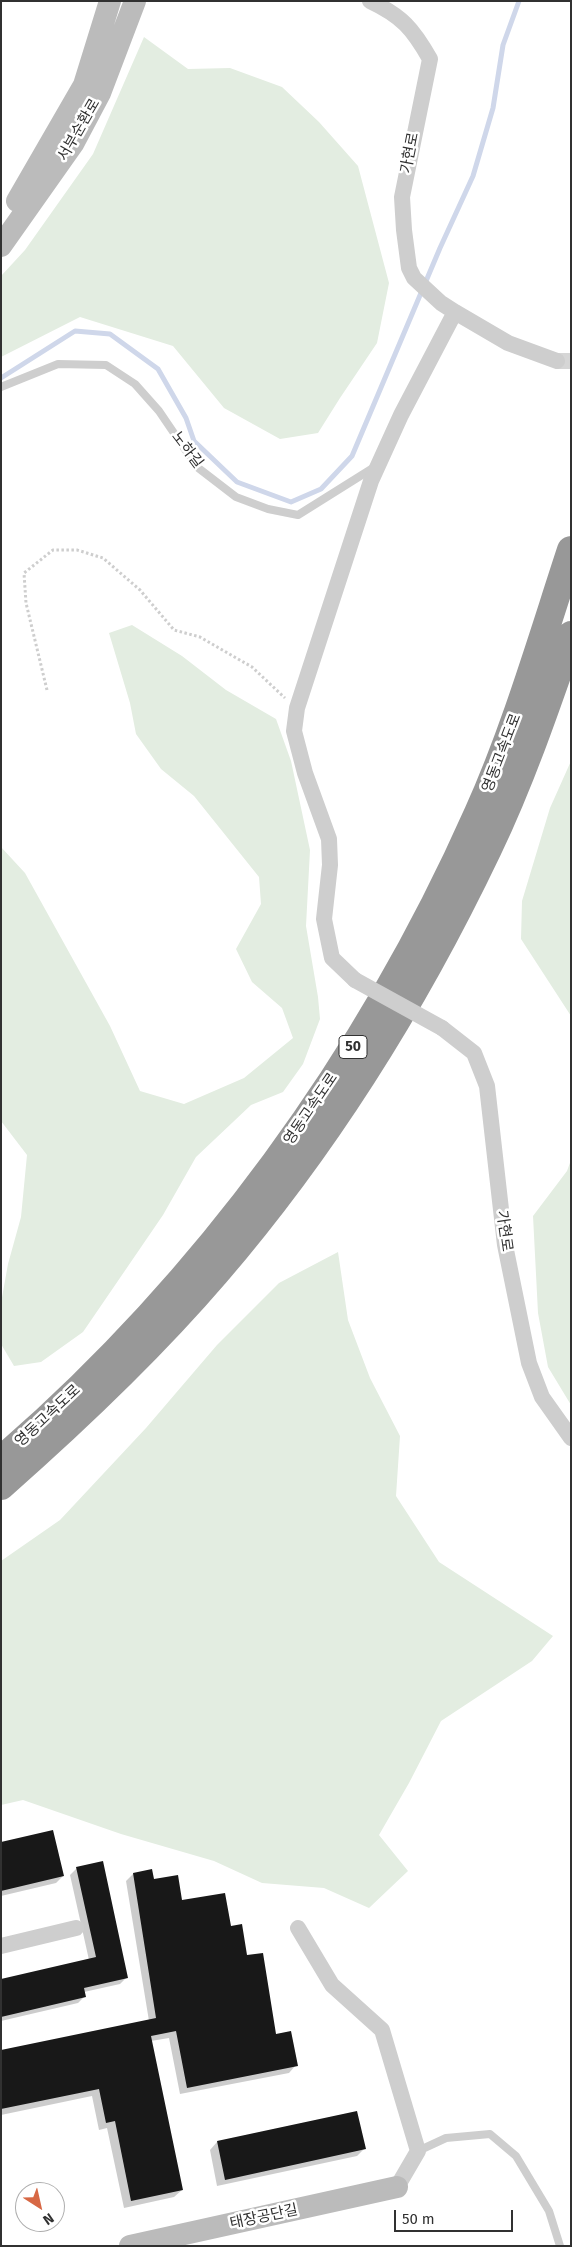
<!DOCTYPE html>
<meta charset="utf-8">
<style>
body{margin:0}
#map{position:relative;width:572px;height:2247px;overflow:hidden;background:#fff;font-family:"Fira Sans",sans-serif}
canvas{display:block}
.frame{position:absolute;inset:0;border:2px solid #313131;pointer-events:none}
.north{position:absolute;left:15px;top:2182px;width:50px;height:50px;box-sizing:border-box;background:#fff;border:1px solid #adadad;border-radius:50%;rotate:145deg;font-size:14px;font-weight:700;line-height:20px;text-align:center;color:#313131}
.north::after{content:'';display:block;margin:auto;width:18px;height:22px;background:#d76845;clip-path:polygon(50% 0,100% 100%,50% 72%,0 100%)}
.scale{position:absolute;left:394px;top:2210px;width:119px;height:22px;box-sizing:border-box;border:2px solid #313131;border-top:0;padding-left:6px;font-size:15px;line-height:18px;white-space:nowrap;color:#313131;-webkit-text-stroke:4px #fff;paint-order:stroke}
</style>
<div id="map">
<canvas width="572" height="2247"></canvas>
<div class="frame"></div>
<div class="north">N</div>
<div class="scale">50 m</div>
</div>
<script>
const context = document.querySelector('canvas').getContext('2d');
context.lineJoin = 'round';
function fill(path, color) {
  context.fillStyle = color;
  context.fill(path, 'evenodd');
}
function stroke(path, color, width, dash) {
  context.strokeStyle = color;
  context.lineWidth = width;
  context.lineCap = dash ? 'butt' : 'round';
  context.setLineDash(dash || []);
  context.stroke(path);
}
function label(font, color, halo, rows, align = 'center') {
  context.font = font + ' "Fira Sans","Noto Sans KR",sans-serif';
  context.lineWidth = 5;
  context.setLineDash([]);
  context.textBaseline = 'middle';
  context.strokeStyle = halo;
  context.fillStyle = color;
  for (const [text, x, y, turn = 0] of rows) {
    context.save();
    context.translate(x, y);
    context.rotate((+turn || 0) * Math.PI / 180);
    context.textAlign = isNaN(turn) ? turn : align;
    if (halo) context.strokeText(text, 0, 0);
    context.fillText(text, 0, 0);
    context.restore();
  }
}
fill(new Path2D(`
 M 144,37 L 188,69 L 230,68 L 282,87 L 319,122 L 358,166 L 389,283 L 377,343 L 340,398 L 318,433 L 280,439 L 224,408 L 173,346 L 80,317 L 1,357 L 1,276 L 25,250 L 93,154 Z
 M 132,625 L 182,656 L 226,690 L 276,719 L 291,761 L 310,850 L 306,926 L 318,997 L 320,1019 L 303,1064 L 283,1092 L 251,1105 L 196,1157 L 163,1215 L 83,1332 L 41,1362 L 14,1366 L 1,1344 L 1,1303 L 8,1264 L 21,1217 L 27,1155 L 1,1121 L 1,847 L 25,873 L 110,1026 L 140,1091 L 184,1104 L 244,1078 L 293,1038 L 282,1008 L 252,982 L 236,949 L 261,904 L 259,877 L 194,796 L 161,769 L 136,734 L 130,703 L 109,633 Z
 M 571,761 L 571,1016 L 521,939 L 522,901 L 550,808 Z
 M 571,1160 L 571,1405 L 548,1367 L 538,1313 L 533,1216 L 567,1171 Z
 M 338,1252 L 348,1320 L 370,1378 L 400,1436 L 396,1496 L 439,1562 L 553,1636 L 532,1661 L 441,1721 L 409,1783 L 379,1835 L 408,1871 L 369,1908 L 324,1888 L 262,1883 L 214,1861 L 121,1834 L 23,1800 L 1,1805 L 1,1561 L 60,1520 L 146,1428 L 217,1345 L 279,1283 Z`), '#e3ede1');
fill(new Path2D(`
 M 1,1844 L 63,1876 L 56,1883 L 1,1896 Z
 M 77,1868 L 127,1977 L 120,1984 L 84,1992 L 85,1996 L 78,2003 L 1,2021 L 1,1981 L 89,1960 L 70,1875 Z
 M 151,1871 L 153,1881 L 181,1901 L 230,1928 L 246,1957 L 275,2036 L 296,2065 L 289,2073 L 180,2094 L 169,2038 L 151,2041 L 182,2190 L 174,2197 L 124,2208 L 107,2128 L 99,2130 L 92,2096 L 1,2115 L 1,2051 L 149,2021 L 126,1881 L 133,1874 Z
 M 356,2112 L 364,2149 L 357,2156 L 217,2186 L 210,2150 L 217,2142 Z`), '#0003');
stroke(new Path2D(`
 M 1,378 L 75,331 L 110,334 L 158,369 L 186,418 L 194,441 L 237,482 L 291,502 L 321,489 L 352,456 L 440,248 L 473,176 L 493,108 L 503,45 L 519,1`), '#cfd7ea', 5);
fill(new Path2D(`
 M 53,1830 L 64,1876 L 1,1891 L 1,1842 Z
 M 103,1861 L 128,1978 L 84,1988 L 86,1997 L 1,2017 L 1,1979 L 96,1957 L 76,1867 Z
 M 152,1869 L 154,1879 L 178,1875 L 182,1900 L 225,1893 L 231,1926 L 242,1924 L 247,1955 L 263,1953 L 276,2034 L 291,2031 L 298,2066 L 187,2088 L 176,2031 L 151,2036 L 183,2190 L 131,2201 L 115,2121 L 106,2123 L 99,2089 L 1,2109 L 1,2050 L 156,2018 L 133,1873 Z
 M 357,2111 L 366,2149 L 225,2180 L 217,2141 Z`), '#181818');
stroke(new Path2D(`
 M 557,361 L 571,361`), '#d6d6d6', 16, [16, 8]);
stroke(new Path2D(`
 M 47,690 L 26,603 L 24,573 L 53,550 L 77,550 L 103,558 L 140,590 L 174,630 L 200,637 L 252,667 L 285,698`), '#cecece', 3, [2.5, 2.5]);
stroke(new Path2D(`
 M 1,387 L 58,364 L 106,365 L 135,384 L 159,411 L 197,467 L 236,497 L 268,509 L 298,515 L 373,468
 M 418,2151 L 446,2138 L 490,2134 L 516,2156 L 549,2211 L 560,2246`), '#cecece', 8);
stroke(new Path2D(`
 M 370,1 C 402,16 413,29 430,59 L 402,197 L 404,230 L 409,268 L 414,278 L 441,303 L 455,312 L 508,343 L 557,361
 M 355,980 L 332,958 L 324,919 L 330,865 L 329,839 L 305,773 L 294,731 L 297,708 L 371,481 L 401,415 L 455,312
 M 442,1028 L 474,1053 L 487,1086 L 505,1245 L 529,1363 L 542,1397 L 571,1438
 M 298,1928 L 332,1985 L 382,2030 L 418,2151 L 397,2187
 M 1,1946 L 76,1928`), '#cecece', 16);
stroke(new Path2D(`
 M 17,201 L 84,85 L 110,1
 M 1,246 L 73,144 L 100,93 L 135,1
 M 130,2246 L 397,2187`), '#bbb', 22);
stroke(new Path2D(`
 M 1,1460 C 205,1284 369,1059 478,813 C 516,728 542,638 571,550
 M 1,1486 C 77,1419 150,1350 216,1273 C 325,1146 416,1000 488,849 C 521,780 546,707 571,635`), '#989898', 28);
stroke(new Path2D(`
 M 355,980 L 442,1028`), '#cecece', 16);
for (const [x, y, w] of [
 [353,1047,28]
]) {
  const box = new Path2D();
  box.roundRect(x - w / 2, y - 11.5, w, 23, 4);
  context.fillStyle = '#fff';
  context.fill(box);
  stroke(box, '#313131', 1);
}
label('bold 14px', '#313131', null, [
 ["50",353,1047]
]);
label('15px', '#313131', '#fff', [
 ["서부순환로",79,130,-60],
 ["가현로",410,153,-79],
 ["노하길",187,450,53],
 ["영동고속도로",502,753,-69],
 ["영동고속도로",311,1109,-56],
 ["가현로",504,1231,82],
 ["영동고속도로",48,1416,-43],
 ["태장공단길",264,2217,-12]
]);
</script>
